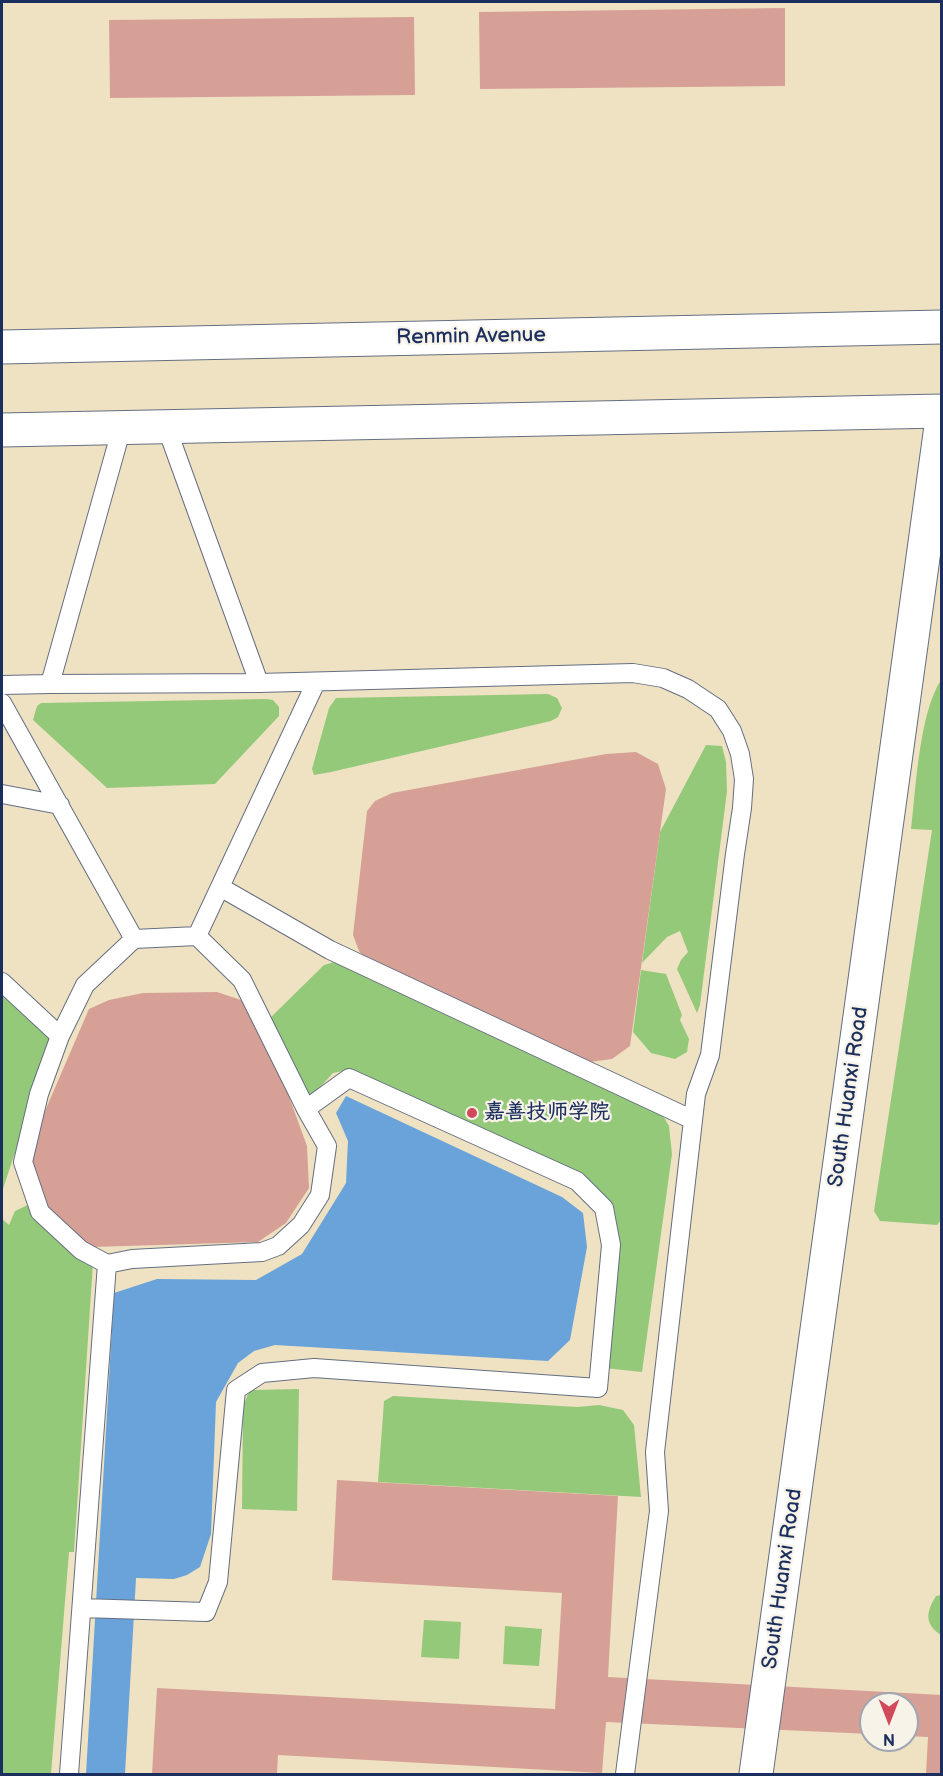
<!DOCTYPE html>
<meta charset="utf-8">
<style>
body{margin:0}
#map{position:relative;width:943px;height:1776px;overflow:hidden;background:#eee2c3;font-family:"Balsamiq Sans",sans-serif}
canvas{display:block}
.frame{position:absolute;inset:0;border:3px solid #1b2f5e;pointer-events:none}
.north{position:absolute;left:859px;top:1692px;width:60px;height:60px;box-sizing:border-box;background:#f7f3e8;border:2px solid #9fa5b1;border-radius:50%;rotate:180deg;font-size:16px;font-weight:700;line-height:24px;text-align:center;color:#1b2f5e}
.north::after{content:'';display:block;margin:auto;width:21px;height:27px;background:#d1495b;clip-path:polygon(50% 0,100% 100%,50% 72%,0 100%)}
</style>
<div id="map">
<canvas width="943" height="1776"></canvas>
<div class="frame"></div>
<div class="north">N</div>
</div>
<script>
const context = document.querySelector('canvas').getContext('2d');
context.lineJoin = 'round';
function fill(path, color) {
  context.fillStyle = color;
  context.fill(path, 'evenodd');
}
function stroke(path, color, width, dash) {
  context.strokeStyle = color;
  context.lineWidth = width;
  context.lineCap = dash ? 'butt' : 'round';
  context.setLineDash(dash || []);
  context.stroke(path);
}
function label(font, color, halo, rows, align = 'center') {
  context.font = font + ' "Balsamiq Sans","LXGW WenKai TC",sans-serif';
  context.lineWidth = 4.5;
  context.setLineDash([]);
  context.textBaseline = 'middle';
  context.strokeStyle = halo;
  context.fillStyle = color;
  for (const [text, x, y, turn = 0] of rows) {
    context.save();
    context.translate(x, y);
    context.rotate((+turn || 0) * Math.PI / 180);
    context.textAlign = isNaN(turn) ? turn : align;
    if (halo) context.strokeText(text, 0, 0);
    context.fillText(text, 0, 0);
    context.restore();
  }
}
fill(new Path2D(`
 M 941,680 L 941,1220 L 937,1225 L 880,1221 L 874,1211 L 932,830 L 911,829 C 916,788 919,714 941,680 Z
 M 548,694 L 557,698 L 562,708 L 558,717 L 551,721 L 331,772 L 314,775 L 312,769 L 329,708 L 336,698 Z
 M 266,699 L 273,700 L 279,707 L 279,716 L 215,784 L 107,788 L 33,720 L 37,706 L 41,703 Z
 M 706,745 L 722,746 L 726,762 L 727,791 L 700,1005 L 697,1013 L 677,969 L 681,960 L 688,952 L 680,931 L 667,937 L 642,963 L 660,832 Z
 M 341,960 L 660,1111 L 669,1126 L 672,1154 L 642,1372 L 604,1368 L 609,1202 L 348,1070 L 333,1073 L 310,1098 L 267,1021 L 324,965 Z
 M 641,970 L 666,974 L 682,1015 L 680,1020 L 689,1039 L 687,1052 L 675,1059 L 651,1053 L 633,1032 Z
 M 2,990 L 52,1039 L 2,1192 Z
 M 32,1203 L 93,1263 L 74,1552 L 69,1552 L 51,1774 L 2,1774 L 2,1219 L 9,1225 L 15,1211 Z
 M 299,1389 L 297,1511 L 242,1509 L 243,1407 L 248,1394 L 253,1390 Z
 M 393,1396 L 577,1407 L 599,1405 L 623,1410 L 634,1425 L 641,1497 L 378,1482 L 384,1401 Z
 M 941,1595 L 942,1595 L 941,1635 C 924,1624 926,1612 936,1596 Z
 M 424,1620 L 461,1622 L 459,1659 L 421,1657 Z
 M 505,1626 L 542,1629 L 539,1666 L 503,1664 Z`), '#95c97a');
fill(new Path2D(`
 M 346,1096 L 562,1197 L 583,1213 L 587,1247 L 570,1340 L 548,1361 L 275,1345 L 254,1351 L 238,1363 L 216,1402 L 211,1534 L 200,1567 L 187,1575 L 174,1579 L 136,1578 L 125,1774 L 86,1774 L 114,1293 L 157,1279 L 256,1280 L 302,1254 L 346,1183 L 348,1141 L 336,1113 Z`), '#69a3d9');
fill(new Path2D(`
 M 785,8 L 785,86 L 480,89 L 479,12 Z
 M 414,17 L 415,95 L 110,98 L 109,20 Z
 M 636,752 L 658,764 L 666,789 L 630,1046 L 612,1059 L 590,1062 L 369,963 L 359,951 L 353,935 L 367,811 L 375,801 L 392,793 L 606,754 Z
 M 217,992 L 247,1002 L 268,1039 L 307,1146 L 309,1188 L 286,1223 L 258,1242 L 92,1247 L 55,1221 L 27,1168 L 35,1134 L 89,1009 L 109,1000 L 143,993 Z
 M 337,1480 L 618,1496 L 608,1677 L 942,1695 L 942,1774 L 926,1774 L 928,1737 L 907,1736 L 907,1704 L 871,1704 L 871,1734 L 606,1722 L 602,1773 L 278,1755 L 277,1774 L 152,1774 L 157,1688 L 555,1709 L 562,1593 L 332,1580 Z`), '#d7a096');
const service = new Path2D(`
 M 166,426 L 259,683 L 633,673 L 663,678 L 688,689 L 718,709 L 732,731 L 740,754 L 744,779 L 742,808 L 735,854 L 710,1055 L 696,1094 L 655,1452 L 659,1511 L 625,1774
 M 50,684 L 259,683
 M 2,685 L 50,684 L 122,427
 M 2,703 L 134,939 L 197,936 L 316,682
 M 2,794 L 60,805
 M 220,887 L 330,950 L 693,1120
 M 197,936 L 242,980 L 306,1109
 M 2,982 L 60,1036 L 39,1094 L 23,1162 L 40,1212 L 81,1250 L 107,1264
 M 60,1036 L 85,985 L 134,939
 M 69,1774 L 107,1264 L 132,1259 L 262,1252 L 278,1246 L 301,1225 L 320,1195 L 327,1146 L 306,1109 L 349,1078 L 577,1181 L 604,1208 L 611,1245 L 598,1388 L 314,1368 L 262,1373 L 236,1390 L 218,1582 L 206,1612 L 82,1608`);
const tertiary = new Path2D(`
 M 756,1774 L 942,419`);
const secondary = new Path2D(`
 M 2,347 L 942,327
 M 2,430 L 942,411`);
stroke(service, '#656e81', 20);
stroke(tertiary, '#656e81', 35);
stroke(secondary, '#656e81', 35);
stroke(service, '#fff', 18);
stroke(tertiary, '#fff', 33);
stroke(secondary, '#fff', 33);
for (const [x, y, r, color] of [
 [472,1113,6,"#d1495b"]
]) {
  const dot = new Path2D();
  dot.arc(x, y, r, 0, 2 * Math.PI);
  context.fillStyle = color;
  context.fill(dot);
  stroke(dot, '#f7f3e8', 2);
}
label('21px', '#1b2f5e', '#f7f3e8', [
 ["Renmin Avenue",471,337,-1],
 ["South Huanxi Road",849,1097,-82],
 ["South Huanxi Road",783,1579,-82]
]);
label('bold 21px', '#1b2f5e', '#f7f3e8', [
 ["嘉善技师学院",484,1113]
], 'left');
</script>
